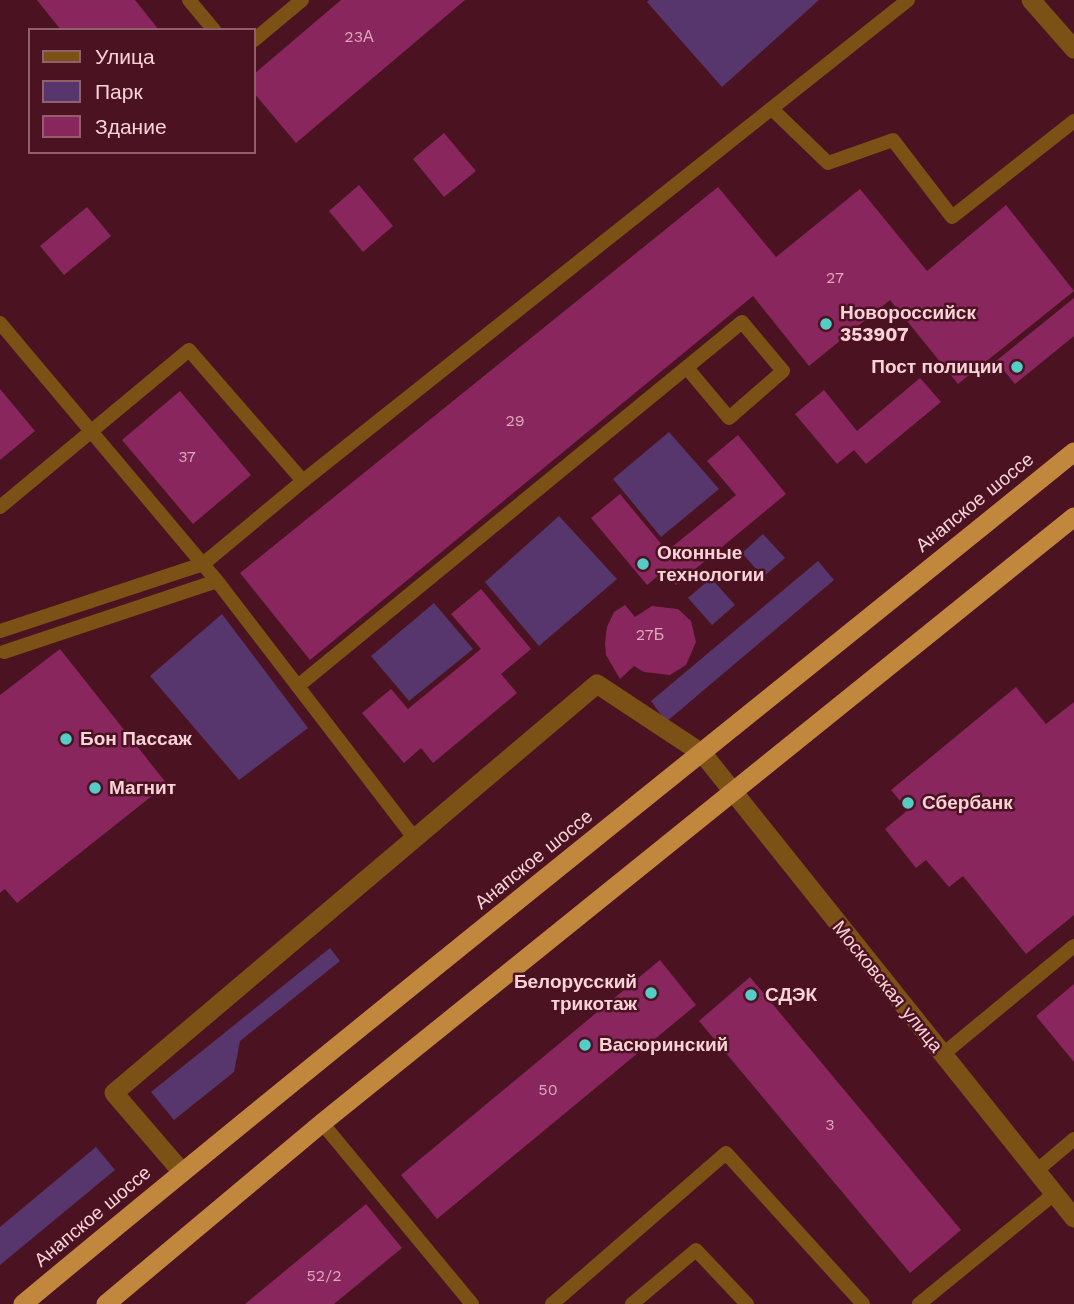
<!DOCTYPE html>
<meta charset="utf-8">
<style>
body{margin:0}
#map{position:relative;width:1074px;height:1304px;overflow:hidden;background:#4b1321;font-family:"Work Sans",sans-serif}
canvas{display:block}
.legend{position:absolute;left:28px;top:28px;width:228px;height:126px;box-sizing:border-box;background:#4b1321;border:2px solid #91606a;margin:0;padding:9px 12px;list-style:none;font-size:21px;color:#f9d3d7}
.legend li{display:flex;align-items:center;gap:14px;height:35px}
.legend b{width:35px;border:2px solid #91606a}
</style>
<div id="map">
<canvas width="1074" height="1304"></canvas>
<ul class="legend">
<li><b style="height:9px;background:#7c5115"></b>Улица</li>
<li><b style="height:19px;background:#56366d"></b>Парк</li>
<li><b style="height:19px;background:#89265e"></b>Здание</li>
</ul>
</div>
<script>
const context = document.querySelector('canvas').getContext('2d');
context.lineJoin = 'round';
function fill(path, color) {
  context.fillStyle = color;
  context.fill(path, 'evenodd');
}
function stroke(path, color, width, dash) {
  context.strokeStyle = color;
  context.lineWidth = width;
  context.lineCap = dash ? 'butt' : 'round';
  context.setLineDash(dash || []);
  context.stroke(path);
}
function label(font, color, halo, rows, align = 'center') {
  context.font = font + ' "Work Sans",sans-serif';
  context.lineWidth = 5;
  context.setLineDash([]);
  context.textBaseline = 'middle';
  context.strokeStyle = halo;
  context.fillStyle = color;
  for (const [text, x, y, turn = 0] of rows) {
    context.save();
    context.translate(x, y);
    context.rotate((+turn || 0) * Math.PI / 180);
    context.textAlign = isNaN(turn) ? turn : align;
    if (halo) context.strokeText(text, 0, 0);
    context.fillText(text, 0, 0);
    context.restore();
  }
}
fill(new Path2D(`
 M 649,0 L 819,0 L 722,87 L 647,2 Z
 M 669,432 L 719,489 L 661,537 L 613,479 Z
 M 559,516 L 617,579 L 539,646 L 485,582 Z
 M 763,534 L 785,558 L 763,577 L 742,553 Z
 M 818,561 L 834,580 L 666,722 L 651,701 Z
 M 711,578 L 735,605 L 712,625 L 688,598 Z
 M 434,603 L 473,649 L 409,701 L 371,656 Z
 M 222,614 L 308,728 L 239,780 L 150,676 Z
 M 330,948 L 340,961 L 240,1041 L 234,1072 L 174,1120 L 151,1092 Z
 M 96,1147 L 115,1170 L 0,1265 L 0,1227 Z`), '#56366d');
fill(new Path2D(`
 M 37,0 L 135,0 L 159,30 L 61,30 Z
 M 341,0 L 465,0 L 296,143 L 254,93 L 254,74 Z
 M 444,133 L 476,171 L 444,197 L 413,159 Z
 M 359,185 L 393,226 L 363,252 L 329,211 Z
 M 718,187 L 776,257 L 860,189 L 927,271 L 1006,205 L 1074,291 L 958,384 L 890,300 L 809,366 L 753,296 L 310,660 L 240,573 Z
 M 87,207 L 111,236 L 64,275 L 40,246 Z
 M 1074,298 L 1074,336 L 1015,384 L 996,361 Z
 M 920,378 L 941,402 L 866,464 L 854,450 L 837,464 L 795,414 L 824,390 L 857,431 Z
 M 0,389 L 35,431 L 0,460 Z
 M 180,391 L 251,475 L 193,524 L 122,440 Z
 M 738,435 L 786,494 L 676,585 L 664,571 L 647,585 L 591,518 L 620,494 L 667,551 L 736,495 L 707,461 Z
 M 481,589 L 531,649 L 501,674 L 517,693 L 433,763 L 421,748 L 404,763 L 362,713 L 391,689 L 408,709 L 481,649 L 451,614 Z
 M 625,605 L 635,617 L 652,606 L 678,609 L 691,621 L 696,642 L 686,665 L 670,675 L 644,672 L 634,666 L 620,679 L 606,655 L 605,643 L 607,627 L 614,612 Z
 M 60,649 L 167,784 L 17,903 L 5,889 L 0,893 L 0,695 Z
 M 1016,687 L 1046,724 L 1074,702 L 1074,915 L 1026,954 L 963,876 L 949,887 L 926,860 L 916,868 L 885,829 L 908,810 L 891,790 Z
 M 660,960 L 696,1005 L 437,1219 L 401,1175 Z
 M 750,977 L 961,1230 L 910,1273 L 699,1021 Z
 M 1074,984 L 1074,1062 L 1036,1016 Z
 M 366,1204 L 402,1248 L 334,1304 L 245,1304 Z`), '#89265e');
stroke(new Path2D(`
 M 189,0 L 214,30
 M 254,40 L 302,0
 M 772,109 L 828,163 L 893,140 L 952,217 L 1074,121
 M 0,323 L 217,581 L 415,839
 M 0,507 L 189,350 L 303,481
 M 0,631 L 203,564 L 303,481 L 908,0
 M 4,652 L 217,581
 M 298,686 L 742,322 L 783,371 L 729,418 L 687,368
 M 942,1055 L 1074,946
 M 322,1123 L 472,1304
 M 1035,1172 L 1074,1139
 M 552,1304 L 726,1153 L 863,1304
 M 632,1304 L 696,1250 L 747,1304
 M 919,1304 L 1054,1194`), '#7c5115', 14);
stroke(new Path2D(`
 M 1031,0 L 1074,49
 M 182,1172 L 114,1093 L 597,684 L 703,754 L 1074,1218`), '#7c5115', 19);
stroke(new Path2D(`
 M 23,1304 C 370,1016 724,736 1074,452
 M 106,1304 L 322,1123 L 1074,517`), '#c0873d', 19);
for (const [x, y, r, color] of [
 [826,324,7,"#54cdc6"],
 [1017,367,7,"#54cdc6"],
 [643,564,7,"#54cdc6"],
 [66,739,7,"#54cdc6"],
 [95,788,7,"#54cdc6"],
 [908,803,7,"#54cdc6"],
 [651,993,7,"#54cdc6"],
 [751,995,7,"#54cdc6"],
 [585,1045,7,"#54cdc6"]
]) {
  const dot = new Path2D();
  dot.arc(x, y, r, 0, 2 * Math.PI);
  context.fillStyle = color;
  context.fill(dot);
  stroke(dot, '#4b1321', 2.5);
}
label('16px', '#dda8b9', null, [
 ["23А",359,37],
 ["27",835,278],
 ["29",515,421],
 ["37",187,457],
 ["27Б",650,635],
 ["50",548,1090],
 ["3",830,1125],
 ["52/2",324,1276]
]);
label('bold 19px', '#f9d3d7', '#4b1321', [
 ["Новороссийск",840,313],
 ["353907",840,335],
 ["Пост полиции",1003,367,"right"],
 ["Оконные",657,553],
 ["технологии",657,575],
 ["Бон Пассаж",80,739],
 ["Магнит",109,788],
 ["Сбербанк",922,803],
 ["Белорусский",637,982,"right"],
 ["трикотаж",637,1004,"right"],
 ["СДЭК",765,995],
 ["Васюринский",599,1045]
], 'left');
label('19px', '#f9d3d7', '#4b1321', [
 ["Анапское шоссе",975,503,-39],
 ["Анапское шоссе",534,860,-39],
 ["Московская улица",887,987,51],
 ["Анапское шоссе",93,1217,-40]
]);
</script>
